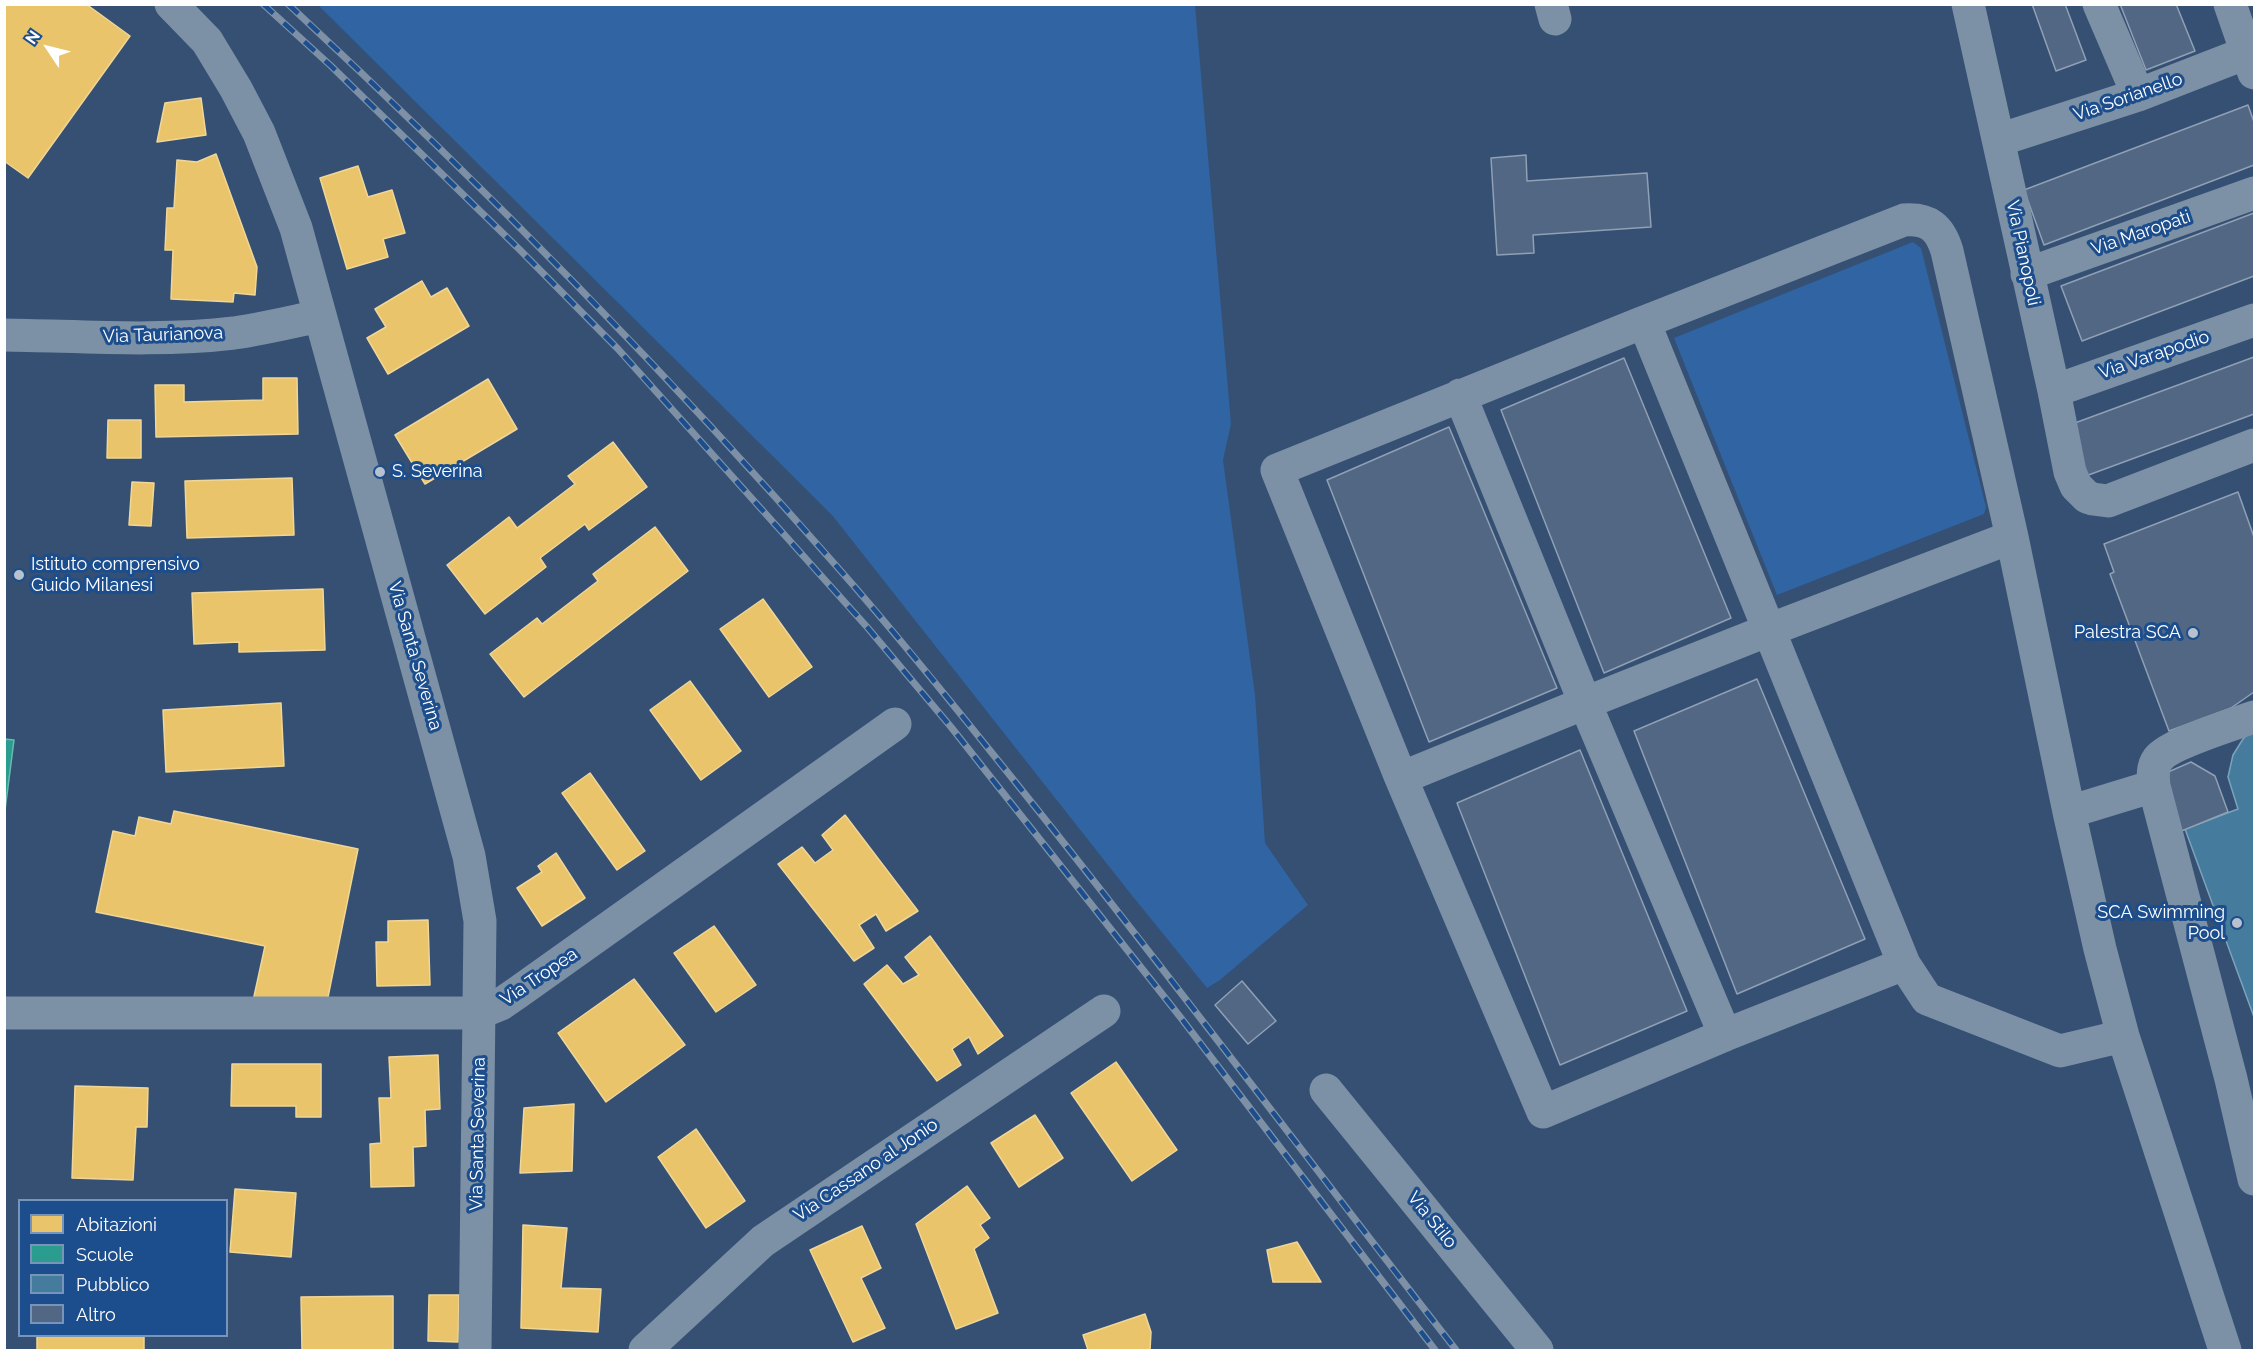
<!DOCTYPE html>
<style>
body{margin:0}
#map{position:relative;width:2259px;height:1355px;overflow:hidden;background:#355073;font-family:Raleway,sans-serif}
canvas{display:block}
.frame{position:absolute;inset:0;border:6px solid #fff;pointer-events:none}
.legend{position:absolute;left:18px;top:1199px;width:210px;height:138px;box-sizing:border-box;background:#1c4d8c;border:2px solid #7794ba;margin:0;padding:8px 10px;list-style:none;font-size:18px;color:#fff}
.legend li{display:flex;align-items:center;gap:12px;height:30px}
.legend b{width:30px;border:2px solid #7794ba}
.north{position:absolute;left:18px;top:18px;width:60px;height:60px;-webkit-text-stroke:4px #1c4d8c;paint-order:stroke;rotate:305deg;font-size:16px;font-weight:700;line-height:24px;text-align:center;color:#fff}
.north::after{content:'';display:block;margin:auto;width:21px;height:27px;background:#fff;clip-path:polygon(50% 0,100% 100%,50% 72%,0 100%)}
</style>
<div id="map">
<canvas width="2259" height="1355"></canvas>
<div class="frame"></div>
<ul class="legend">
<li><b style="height:16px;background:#e9c46a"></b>Abitazioni</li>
<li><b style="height:16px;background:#2a9d8f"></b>Scuole</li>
<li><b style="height:16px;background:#457b9d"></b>Pubblico</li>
<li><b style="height:16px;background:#516783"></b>Altro</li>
</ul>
<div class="north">N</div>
</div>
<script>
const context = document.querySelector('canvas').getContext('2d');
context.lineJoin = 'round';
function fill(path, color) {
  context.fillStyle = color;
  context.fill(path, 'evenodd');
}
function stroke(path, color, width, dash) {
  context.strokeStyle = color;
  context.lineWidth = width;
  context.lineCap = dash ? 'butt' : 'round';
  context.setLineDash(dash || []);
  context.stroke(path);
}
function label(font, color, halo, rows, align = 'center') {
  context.font = font + ' Raleway,sans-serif';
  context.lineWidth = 6;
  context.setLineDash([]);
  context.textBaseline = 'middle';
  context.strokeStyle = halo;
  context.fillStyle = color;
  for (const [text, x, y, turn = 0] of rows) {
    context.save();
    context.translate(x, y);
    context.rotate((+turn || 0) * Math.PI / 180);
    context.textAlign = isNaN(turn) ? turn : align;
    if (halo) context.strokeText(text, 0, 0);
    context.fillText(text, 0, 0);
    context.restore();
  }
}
fill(new Path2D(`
 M 318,5 L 1195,5 L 1231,424 L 1223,460 L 1255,695 L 1265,843 L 1308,905 L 1220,980 L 1207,988 L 1130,893 L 832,515 Z
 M 1913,242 L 1921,248 L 1986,507 L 1984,514 L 1777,595 L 1674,338 Z`), '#3064a3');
const homes = new Path2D(`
 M 4,4 L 86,4 L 130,36 L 28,178 L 4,161 Z
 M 201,98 L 206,135 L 157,142 L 165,103 Z
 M 216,154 L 257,267 L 255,295 L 234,293 L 233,302 L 171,299 L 173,250 L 165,250 L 167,208 L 174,208 L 177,160 L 197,162 Z
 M 358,166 L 368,197 L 392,190 L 405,233 L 383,239 L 388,257 L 347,269 L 320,178 Z
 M 422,281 L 431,297 L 447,288 L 469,326 L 388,374 L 367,338 L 386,327 L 375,309 Z
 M 263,378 L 297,378 L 298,434 L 156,437 L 155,385 L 184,385 L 184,402 L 263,400 Z
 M 488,379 L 517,429 L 425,484 L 395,435 Z
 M 108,420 L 141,420 L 141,458 L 107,458 Z
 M 613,442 L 647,487 L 589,530 L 585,524 L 540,558 L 546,567 L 485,614 L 447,565 L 509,517 L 517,528 L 575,484 L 568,476 Z
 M 292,478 L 294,535 L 187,538 L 185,481 Z
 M 132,482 L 154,483 L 151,526 L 129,525 Z
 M 655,527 L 688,571 L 524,697 L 490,654 L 537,618 L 542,624 L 598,581 L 593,574 Z
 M 323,589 L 325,650 L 239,652 L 239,642 L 194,644 L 192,593 Z
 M 763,599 L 812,667 L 769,697 L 720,629 Z
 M 690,681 L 741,751 L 701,780 L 650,710 Z
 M 281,703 L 284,766 L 166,772 L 163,710 Z
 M 590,773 L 645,851 L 617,870 L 562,793 Z
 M 174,811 L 358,849 L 328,997 L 253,1001 L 265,946 L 96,912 L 113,831 L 135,836 L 139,817 L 171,824 Z
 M 845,815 L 918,911 L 886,931 L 876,914 L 859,925 L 874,948 L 854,961 L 778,864 L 802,847 L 815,863 L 833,850 L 822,835 Z
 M 556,853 L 585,898 L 542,926 L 517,888 L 542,872 L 538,866 Z
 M 428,920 L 430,985 L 377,986 L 376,942 L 388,942 L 388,921 Z
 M 714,926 L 756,985 L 716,1012 L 674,953 Z
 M 930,936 L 1003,1036 L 978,1054 L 969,1037 L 952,1049 L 961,1065 L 937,1081 L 864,984 L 887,965 L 903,984 L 919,975 L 905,957 Z
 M 634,979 L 685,1045 L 606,1102 L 558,1033 Z
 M 438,1055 L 440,1109 L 425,1110 L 426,1146 L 413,1147 L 414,1186 L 371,1187 L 370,1144 L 381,1143 L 379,1098 L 391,1098 L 389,1057 Z
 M 1116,1062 L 1177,1150 L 1132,1181 L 1071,1093 Z
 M 232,1064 L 321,1064 L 321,1117 L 296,1117 L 296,1106 L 231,1106 Z
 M 75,1086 L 148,1088 L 147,1127 L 136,1127 L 133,1180 L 72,1178 Z
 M 574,1104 L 572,1171 L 520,1173 L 524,1108 Z
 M 1035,1115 L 1063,1158 L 1019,1187 L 991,1143 Z
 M 696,1129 L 745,1201 L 706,1228 L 658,1157 Z
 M 967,1186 L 990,1218 L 980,1225 L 989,1238 L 974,1249 L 998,1313 L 956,1329 L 916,1224 Z
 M 235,1189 L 296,1193 L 291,1257 L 230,1252 Z
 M 523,1225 L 567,1228 L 561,1288 L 601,1289 L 598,1332 L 521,1328 Z
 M 862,1226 L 881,1268 L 861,1278 L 885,1328 L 853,1342 L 810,1250 Z
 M 1297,1242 L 1321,1282 L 1273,1282 L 1267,1250 Z
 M 429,1295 L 459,1295 L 458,1342 L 428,1341 Z
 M 393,1296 L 393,1350 L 302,1350 L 301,1297 Z
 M 1145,1314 L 1151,1332 L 1150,1350 L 1088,1350 L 1083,1335 Z
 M 37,1336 L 144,1336 L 144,1350 L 37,1350 Z`);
fill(homes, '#e9c46a');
stroke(homes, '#f0d697', 1.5);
const schools = new Path2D(`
 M 4,739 L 14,740 L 4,818 Z`);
fill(schools, '#2a9d8f');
stroke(schools, '#6abab1', 1.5);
const public = new Path2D(`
 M 2254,728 L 2254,1017 L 2185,829 L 2238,809 L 2228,777 L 2233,755 L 2243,739 Z`);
fill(public, '#457b9d');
stroke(public, '#7da3ba', 1.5);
const building = new Path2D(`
 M 2032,4 L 2065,4 L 2086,60 L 2056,71 Z
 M 2120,4 L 2176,4 L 2195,51 L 2146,70 Z
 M 2248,105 L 2254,122 L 2254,165 L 2044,245 L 2024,190 Z
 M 1526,155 L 1527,181 L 1647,173 L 1651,227 L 1533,235 L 1534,253 L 1497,255 L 1491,158 Z
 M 2254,213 L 2254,276 L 2082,341 L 2061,286 Z
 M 2254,357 L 2254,414 L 2083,477 L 2064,427 Z
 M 1624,358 L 1731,618 L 1604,673 L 1501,410 Z
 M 1449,427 L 1557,688 L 1429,742 L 1327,480 Z
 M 2238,492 L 2254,537 L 2254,692 L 2231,708 L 2169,731 L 2110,574 L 2114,572 L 2104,544 Z
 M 1757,679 L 1865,939 L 1737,994 L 1634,731 Z
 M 1580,750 L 1687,1011 L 1560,1065 L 1457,803 Z
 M 2191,762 L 2215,776 L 2228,812 L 2179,832 L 2159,776 Z
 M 1242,981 L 1276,1021 L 1248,1044 L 1215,1005 Z`);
fill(building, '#516783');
stroke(building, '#90a0b5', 1.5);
stroke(new Path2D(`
 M 171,4 L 207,41 L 236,89 L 259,133 L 296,228 L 469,856 L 480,921 L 475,1350
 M 1551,4 L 1555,19
 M 1968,4 L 2054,391 L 2070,472 L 2076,486 L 2087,497 L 2093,499 L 2108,501 L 2254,445
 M 2099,4 L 2138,95
 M 2230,4 L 2254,73
 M 1999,140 L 2138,95 L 2254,50
 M 2027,274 L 2254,193
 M 4,335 C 80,336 158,342 234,333 C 262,329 291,322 319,316
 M 2054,391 L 2254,320
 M 1460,395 L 1585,703 L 1401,778 L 1277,470 L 1644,322
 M 2012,537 L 1769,630 L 1644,322 L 1904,220 C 1929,218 1940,228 1947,251 L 2012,537 L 2069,812
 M 2254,717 C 2234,724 2169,744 2158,759 C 2152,767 2153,777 2154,786 L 2231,1079 L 2254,1179
 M 1401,778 L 1543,1112 L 1725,1035 L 1585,703 L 1769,630 L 1904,964 L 1725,1035
 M 2154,786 L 2069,812 L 2100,949 L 2123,1036 L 2225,1350
 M 1904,964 L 1927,999 L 2060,1051 L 2123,1036
 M 4,1013 L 479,1013 L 501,1004 L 517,993 L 895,724
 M 1326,1090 L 1537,1350
 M 645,1350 L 763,1241 L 1104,1011`), '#7c90a6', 33);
const rail = new Path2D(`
 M 263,4 L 330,65 L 520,250 L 618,349 L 867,627 L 951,727 L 1181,1018 L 1435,1350
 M 288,4 C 483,185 665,370 839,569 C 895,632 947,697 1000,763 C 1156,956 1304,1155 1456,1350`);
stroke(rail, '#7d90a6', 7);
stroke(rail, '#1c4d8c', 4.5, [14]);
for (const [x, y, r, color] of [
 [380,472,6,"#b8c2ce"],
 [19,575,6,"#b8c2ce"],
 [2193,633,6,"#b8c2ce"],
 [2237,923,6,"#b8c2ce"]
]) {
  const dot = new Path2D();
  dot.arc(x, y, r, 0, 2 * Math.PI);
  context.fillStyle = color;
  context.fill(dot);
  stroke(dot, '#1c4d8c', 2);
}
label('18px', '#fff', '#1c4d8c', [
 ["Via Sorianello",2128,97,-19],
 ["Via Maropati",2141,233,-19],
 ["Via Pianopoli",2023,253,78],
 ["Via Taurianova",163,335,-2],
 ["Via Varapodio",2154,355,-19],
 ["Via Santa Severina",415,656,74],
 ["Via Tropea",539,977,-34],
 ["Via Santa Severina",478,1134,-89],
 ["Via Cassano al Jonio",866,1170,-34],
 ["Via Stilo",1432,1220,51]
]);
label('18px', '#fff', '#1c4d8c', [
 ["S. Severina",392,472],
 ["Istituto comprensivo",31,565],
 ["Guido Milanesi",31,586],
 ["Palestra SCA",2181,633,"right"],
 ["SCA Swimming",2225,913,"right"],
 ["Pool",2225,934,"right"]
], 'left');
</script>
